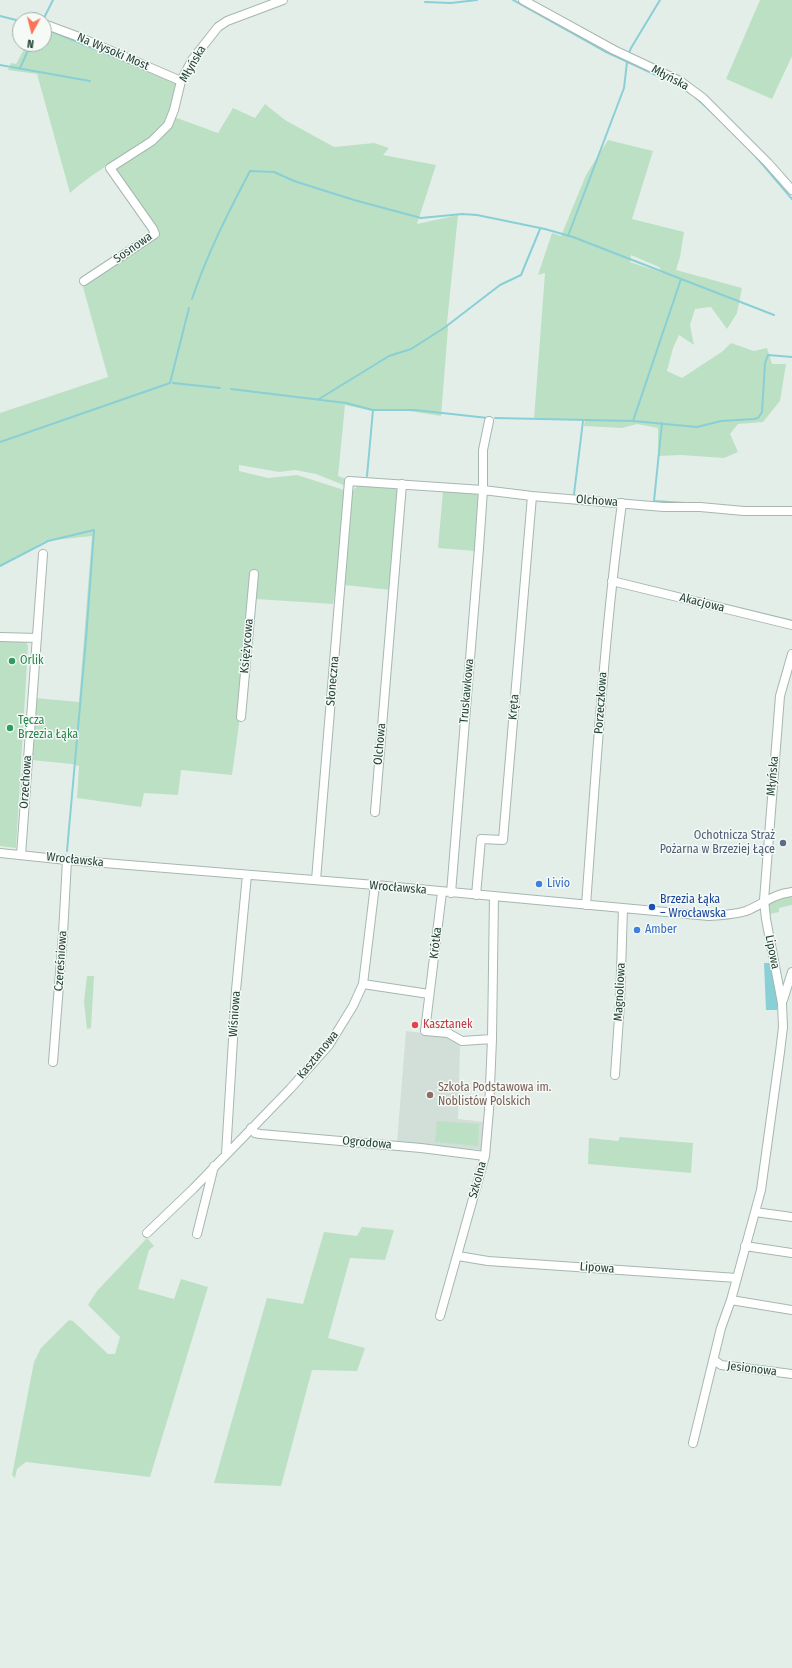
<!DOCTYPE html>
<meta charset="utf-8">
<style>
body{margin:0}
#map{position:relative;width:792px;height:1668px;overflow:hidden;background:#e4eee9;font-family:"Fira Sans Condensed",sans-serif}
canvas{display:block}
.north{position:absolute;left:12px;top:12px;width:40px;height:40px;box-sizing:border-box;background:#f5faf7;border:1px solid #a1b0aa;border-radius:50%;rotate:187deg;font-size:11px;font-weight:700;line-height:16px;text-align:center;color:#224137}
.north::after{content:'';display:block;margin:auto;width:14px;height:18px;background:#f97456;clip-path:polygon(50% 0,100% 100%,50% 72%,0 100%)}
</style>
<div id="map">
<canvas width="792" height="1668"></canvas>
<div class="north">N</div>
</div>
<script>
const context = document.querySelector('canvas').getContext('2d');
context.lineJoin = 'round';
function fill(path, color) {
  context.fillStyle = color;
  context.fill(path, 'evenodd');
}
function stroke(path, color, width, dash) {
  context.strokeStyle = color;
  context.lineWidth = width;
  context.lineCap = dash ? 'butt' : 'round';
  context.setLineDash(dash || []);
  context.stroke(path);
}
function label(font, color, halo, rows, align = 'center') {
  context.font = font + ' "Fira Sans Condensed",sans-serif';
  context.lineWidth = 3;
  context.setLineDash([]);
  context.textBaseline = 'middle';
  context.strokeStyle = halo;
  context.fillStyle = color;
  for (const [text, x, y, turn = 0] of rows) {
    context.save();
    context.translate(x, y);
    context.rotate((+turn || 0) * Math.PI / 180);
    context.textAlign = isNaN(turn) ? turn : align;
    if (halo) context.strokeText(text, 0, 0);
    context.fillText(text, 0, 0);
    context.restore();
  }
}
fill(new Path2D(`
 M 406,1031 L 446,1036 L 460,1044 L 458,1119 L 485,1122 L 482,1150 L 397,1142 Z`), '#d2ded8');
fill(new Path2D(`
 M 760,0 L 792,0 L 792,56 L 772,99 L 726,79 Z
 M 44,27 L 176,81 C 177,96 171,115 162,127 C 155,137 142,143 133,149 C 111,163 89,176 70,193 L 37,74 L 8,70 L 11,63 L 16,64 L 27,44 L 44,44 Z
 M 265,104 L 285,120 L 334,147 L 374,143 L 389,148 L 383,155 L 436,165 L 417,224 L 458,215 L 447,323 L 448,328 L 441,416 L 409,411 L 372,411 L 345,405 L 338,476 L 346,479 L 346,486 L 316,474 L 295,470 L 279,472 L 239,465 L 239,471 L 268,478 L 297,475 L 344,490 L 338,572 L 333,604 L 256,599 L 232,775 L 181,770 L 178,795 L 144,793 L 141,807 L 77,798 L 79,766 L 72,764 L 31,760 L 35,698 L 79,702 L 92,536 L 45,541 L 0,566 L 0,413 L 108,377 L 81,280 L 107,263 L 111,269 L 154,238 L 115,170 L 117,166 L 174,117 L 218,133 L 233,108 L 255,118 Z
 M 608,140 L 653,151 L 632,219 L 684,232 L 680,257 L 676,270 L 742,288 L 737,313 L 727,329 L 711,307 L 695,309 L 690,325 L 694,345 L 679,335 L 673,348 L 667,371 L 682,378 L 723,351 L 731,343 L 754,351 L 767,348 L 772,364 L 786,364 L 780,401 L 763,422 L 738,424 L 730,434 L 738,452 L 724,458 L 681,455 L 658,456 L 658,428 L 637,424 L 622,428 L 584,426 L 585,420 L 534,419 L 545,273 L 538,275 L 552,233 L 561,236 L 586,175 ZM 631,255 L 659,267 L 663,273 L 630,262 Z
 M 362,485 C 374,485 392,482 399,492 L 391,590 L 345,585 L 345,568 L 351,493 L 356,487 Z
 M 443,491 L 473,493 L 477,494 L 478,496 L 475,551 L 438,548 Z
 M 0,642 L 26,642 L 28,646 L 16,848 L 0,846 Z
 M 792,896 L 792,905 L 779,908 L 779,912 L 770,914 L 767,910 C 770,897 781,898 792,896 Z
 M 87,976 L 94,976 L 91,1028 L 87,1029 L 84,1002 Z
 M 437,1121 L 479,1124 L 478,1146 L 435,1142 Z
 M 620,1137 L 693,1143 L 691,1173 L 588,1164 L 589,1138 L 618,1141 Z
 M 362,1227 L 394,1230 L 385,1260 L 350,1258 L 328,1338 L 365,1348 L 357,1371 L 312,1370 L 281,1486 L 214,1483 L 267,1298 L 303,1304 L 324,1232 L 357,1236 Z
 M 147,1238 L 154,1246 L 149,1250 L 138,1289 L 174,1299 L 181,1279 L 208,1287 L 150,1477 L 26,1462 L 17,1469 L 15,1478 L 12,1475 L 34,1362 L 41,1348 L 69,1320 L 73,1321 L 108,1354 L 115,1354 L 120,1337 L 88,1305 L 97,1291 Z`), '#bce0c3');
fill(new Path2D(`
 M 764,963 L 770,963 L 778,1003 L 777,1010 L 766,1010 Z`), '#89cfd6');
stroke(new Path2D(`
 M 513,0 L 604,51 L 671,82 L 693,95 L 716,116
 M 425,2 L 451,3 L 477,0
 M 0,16 L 20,21
 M 43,20 L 53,0
 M 51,31 L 146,70
 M 629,53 L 631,48 L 660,0
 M 0,65 L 90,81
 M 20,68 L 31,44
 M 752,152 L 792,199
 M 568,236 L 624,88 L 627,62
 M 192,299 C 207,254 228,213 250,171 L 274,172 L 294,181 L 354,200 L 421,218 L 462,214 L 477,215 L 545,229 L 573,237 L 774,315
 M 173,383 L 220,388
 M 231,389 L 346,403 L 373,410 L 415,410 L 488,418
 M 319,399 L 389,356 L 411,349 L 444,328 L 500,285 L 521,275 L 540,229
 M 495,418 L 633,421 L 697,427 L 721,421 L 754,419 L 758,418 L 762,412 L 765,363 L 768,355 L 792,357
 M 633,421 L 681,279
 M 662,423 L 654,501 L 685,503
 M 0,442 L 170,383 L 189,308
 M 367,476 L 373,410
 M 574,494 L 583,421
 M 0,566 L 48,541 L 94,530 L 86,639 L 67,851`), '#89cfd6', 2);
const minor = new Path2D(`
 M 523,0 L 614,50 L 680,81 L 703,98 L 768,163 L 792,190
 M 44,24 L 79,37 L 181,81
 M 84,281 L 155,234 L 153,229 L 110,168 L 152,141 L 168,125 L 174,110 L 181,81 L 192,60 L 218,27 L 227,21 L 283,0
 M 612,581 L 792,625
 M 0,637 L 37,638
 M 241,717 L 254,574
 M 375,812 L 402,484
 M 0,853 L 67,860 L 375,885 L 709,916 C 721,915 734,915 746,911 C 764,904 770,895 792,892
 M 21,855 L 43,554
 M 316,880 L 349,481 L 483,490 L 532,496 L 664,507 L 700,507 L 744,511 L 792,511
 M 442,892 L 425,1031 L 448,1033 L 462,1041 L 492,1039
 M 451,893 L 479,548 L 483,490 L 483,450 L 489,421
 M 476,895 L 481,839 L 503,840 L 532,496
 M 586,905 C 596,771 604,636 622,503
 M 363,984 L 429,994
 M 783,1000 L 792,972
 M 53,1062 L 63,934 L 67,860
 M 615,1075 L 620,1003 L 623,908
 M 251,1128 L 255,1133 L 260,1134 L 421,1148 L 485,1156
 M 226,1154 L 236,990 L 247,875
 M 755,1212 L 792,1217
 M 147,1233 L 193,1189 L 290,1089 L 329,1045 L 353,1006 L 363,984 L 375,885
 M 197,1234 L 214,1166
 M 745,1246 L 792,1253
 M 458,1256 L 488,1261 L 737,1278
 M 731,1300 L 792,1310
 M 440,1316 L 485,1156 L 489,1110 L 492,1039 L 494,896
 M 714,1360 L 721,1365 L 792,1374
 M 693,1443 L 721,1328 L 731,1300 L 761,1190 L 780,1052 L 783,1027 L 782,1003 L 766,919 L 764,900 L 780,696 L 792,654`);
stroke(minor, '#a6b7b0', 10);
stroke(minor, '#fff', 8);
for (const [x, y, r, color] of [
 [12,661,4,"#2e9e5b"],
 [10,728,4,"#2e9e5b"],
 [783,843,4,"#5c6f8a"],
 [539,884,4,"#3f7fe0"],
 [652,907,4,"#1a4fb4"],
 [637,930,4,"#3f7fe0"],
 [415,1025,4,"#e0444e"],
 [430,1095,4,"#8d6e63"]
]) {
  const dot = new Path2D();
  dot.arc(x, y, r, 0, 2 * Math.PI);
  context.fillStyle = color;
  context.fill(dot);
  stroke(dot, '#f5faf7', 1.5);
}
label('12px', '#224137', '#f5faf7', [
 ["Na Wysoki Most",113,52,23],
 ["Młyńska",193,64,-60],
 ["Młyńska",670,78,28],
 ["Sosnowa",133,248,-35],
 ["Olchowa",597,501,4],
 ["Akacjowa",702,603,14],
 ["Księżycowa",247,646,-85],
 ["Słoneczna",333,681,-85],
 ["Truskawkowa",467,691,-85],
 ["Porzeczkowa",601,703,-86],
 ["Kręta",514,707,-85],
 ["Olchowa",380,744,-85],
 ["Młyńska",773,776,-85],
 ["Orzechowa",26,782,-86],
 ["Wrocławska",75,860,6],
 ["Wrocławska",398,888,5],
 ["Krótka",436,943,-83],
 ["Lipowa",772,952,79],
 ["Czereśniowa",61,961,-86],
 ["Magnoliowa",620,992,-87],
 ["Wiśniowa",235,1014,-86],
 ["Kasztanowa",318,1055,-51],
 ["Ogrodowa",367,1143,5],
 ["Szkolna",478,1180,-75],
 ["Lipowa",597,1268,4],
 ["Jesionowa",752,1369,7]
]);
label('12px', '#27864d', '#f5faf7', [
 ["Orlik",20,661],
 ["Tęcza",18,721],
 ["Brzezia Łąka",18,735]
], 'left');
label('12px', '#4e5e75', '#f5faf7', [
 ["Ochotnicza Straż",775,836],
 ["Pożarna w Brzeziej Łące",775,850]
], 'right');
label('12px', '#366cbe', '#f5faf7', [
 ["Livio",547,884],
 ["Amber",645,930]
], 'left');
label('12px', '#164399', '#f5faf7', [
 ["Brzezia Łąka",660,900],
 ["– Wrocławska",660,914]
], 'left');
label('12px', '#be3a42', '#f5faf7', [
 ["Kasztanek",423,1025]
], 'left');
label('12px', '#785e54', '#f5faf7', [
 ["Szkoła Podstawowa im.",438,1088],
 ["Noblistów Polskich",438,1102]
], 'left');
</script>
